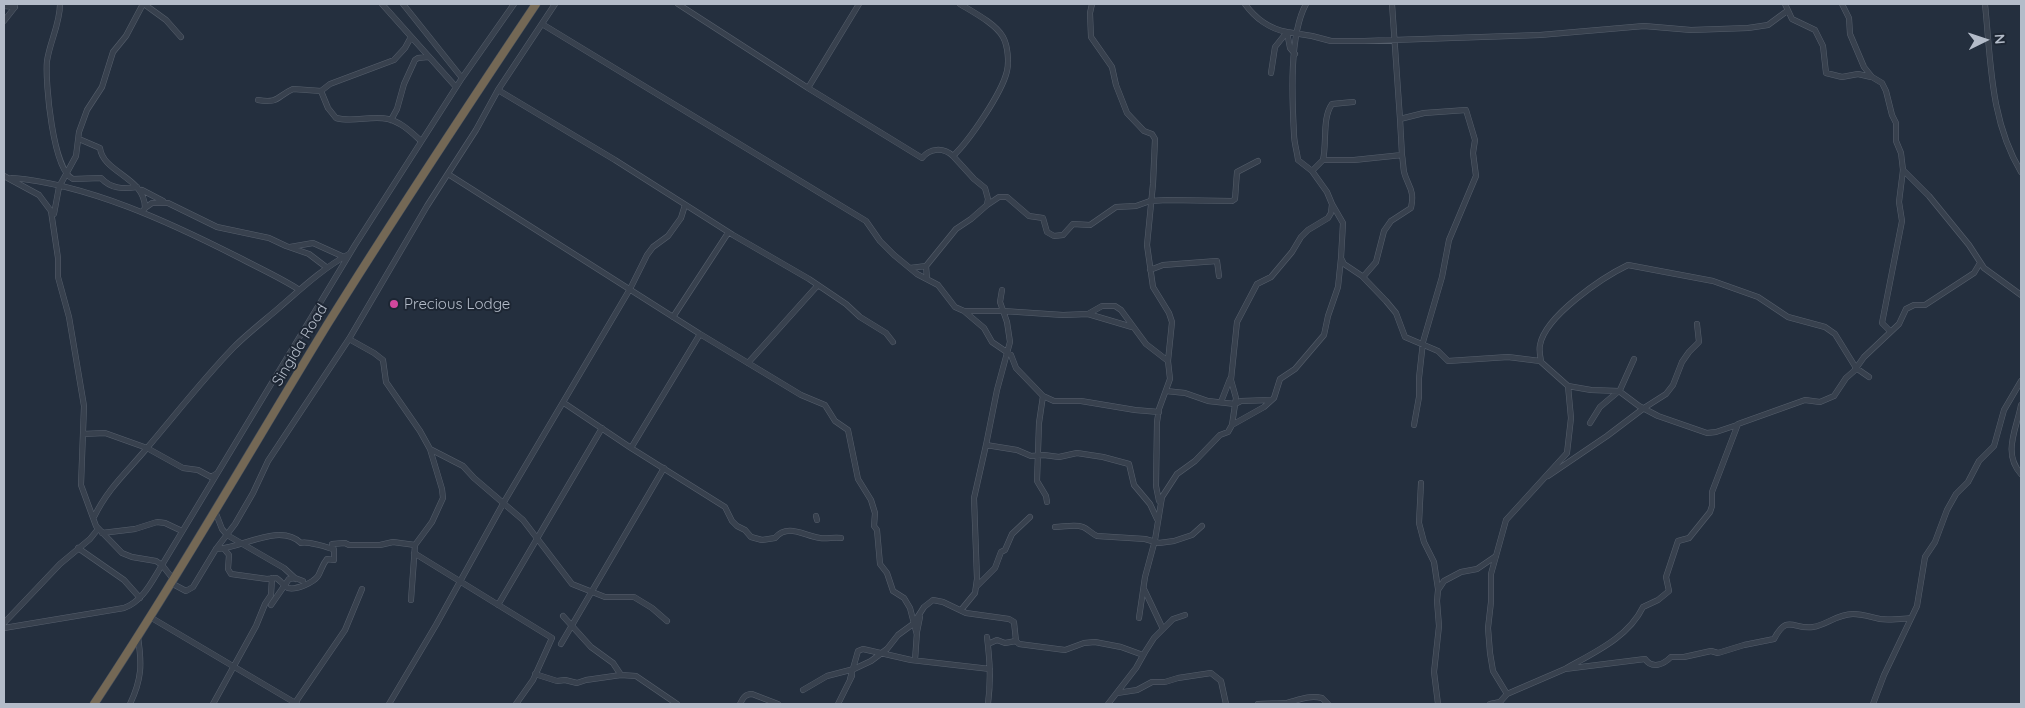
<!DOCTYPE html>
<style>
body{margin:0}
#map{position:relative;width:2025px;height:708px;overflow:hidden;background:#242f3e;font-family:Quicksand,sans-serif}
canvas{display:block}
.frame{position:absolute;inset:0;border:5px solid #b4bcc9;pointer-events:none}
.north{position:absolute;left:1960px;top:15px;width:50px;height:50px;-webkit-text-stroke:4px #1d2633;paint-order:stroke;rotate:86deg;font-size:14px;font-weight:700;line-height:20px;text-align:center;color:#b4bcc9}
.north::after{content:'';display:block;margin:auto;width:18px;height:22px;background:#b4bcc9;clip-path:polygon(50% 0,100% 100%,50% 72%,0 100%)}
</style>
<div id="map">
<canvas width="2025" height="708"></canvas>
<div class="frame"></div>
<div class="north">N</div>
</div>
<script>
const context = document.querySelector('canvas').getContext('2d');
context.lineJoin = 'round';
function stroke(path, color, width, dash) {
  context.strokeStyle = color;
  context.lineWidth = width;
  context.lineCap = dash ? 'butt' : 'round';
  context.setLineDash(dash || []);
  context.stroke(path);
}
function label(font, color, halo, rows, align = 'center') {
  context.font = font + ' Quicksand,sans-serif';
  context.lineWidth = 4;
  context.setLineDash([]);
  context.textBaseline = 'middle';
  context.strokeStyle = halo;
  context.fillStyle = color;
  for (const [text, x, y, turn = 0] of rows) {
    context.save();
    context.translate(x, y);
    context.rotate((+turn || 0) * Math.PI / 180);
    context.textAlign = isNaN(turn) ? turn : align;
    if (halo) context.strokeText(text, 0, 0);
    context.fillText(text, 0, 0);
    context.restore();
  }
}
const minor = new Path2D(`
 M 60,4 C 60,24 50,41 47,61 C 45,82 53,171 73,179 L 101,178 C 111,189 123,189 137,187
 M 144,4 L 166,20 L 181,37
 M 382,4 L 456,87
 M 403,4 L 462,78
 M 678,4 L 808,88 L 922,158 C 930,148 943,147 953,156 C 969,141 1002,93 1007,71 C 1009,62 1008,46 1003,37 C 996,24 973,12 960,4
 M 1092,4 L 1090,13 L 1091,37 L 1112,67 L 1116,85 L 1127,113 L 1144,131 L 1152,134 L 1155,139 L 1153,184 L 1147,245 L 1153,287 L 1169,313 L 1172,322 L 1168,361 L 1170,379 L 1159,409 L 1157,422 L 1156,486 L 1159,501
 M 1245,4 C 1255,18 1270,29 1287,32 L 1290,48 L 1295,54
 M 1392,4 L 1400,119
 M 1785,4 L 1792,19 L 1815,30 L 1823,46 L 1826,73 L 1842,77 L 1858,74 L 1871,77
 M 1842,4 L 1849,18 L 1850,34 L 1864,67 L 1872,77 L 1882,83 L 1886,91 L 1892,115 L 1896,123 L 1896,141 L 1901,153 L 1903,170 L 1899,202 L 1902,221 L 1882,323 L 1890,331
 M 1985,4 C 1991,62 1990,120 2021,172
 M 4,6 L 15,7
 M 4,21 L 15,7
 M 542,24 L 866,221 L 880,241 L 894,255 L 917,274 L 938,285 L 955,307 L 964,311 L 1003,311 L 1063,315 L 1088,314 L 1102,306 L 1115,306 L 1121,310 L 1146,344 L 1168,361
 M 1271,73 L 1275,47 L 1287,32 L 1312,36 L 1331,41 L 1364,41 L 1540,35 L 1644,26 L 1691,30 L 1748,28 L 1768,25 L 1787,11
 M 808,88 L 859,4
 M 498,90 L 615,160 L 733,235 L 809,279 L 846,304 L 860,317 L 886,333 L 893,342
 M 321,91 L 328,108 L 336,118 C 353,123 371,115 388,119 C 401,122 411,132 421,141
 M 321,91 L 330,84 L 394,60 L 405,48 L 411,37
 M 258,100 C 279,104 277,96 293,89 L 321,91
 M 391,120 L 397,109 L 404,84 L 415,60 L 418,58 L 428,57
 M 79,139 L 100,148 C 103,173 145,177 145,208
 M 1323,160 C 1327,142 1322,118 1332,104 L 1353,102
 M 1903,170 L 1929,196 L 1969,245 L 1984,268 L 2021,295
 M 1312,171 L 1323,160 L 1354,160 L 1402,155 L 1400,119 L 1424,113 L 1466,110 L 1475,140 L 1473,153 L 1476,176 L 1449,240 L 1442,277 L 1423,342 L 1419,378 L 1419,397 L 1414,425
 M 448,174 L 700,334 L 801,395 L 825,405 L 835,421 L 848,430 L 858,479 L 871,500 L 875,513 L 874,526 L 877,530 L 880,564 L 887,573 L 893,591 L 904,598 L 910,608 L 917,635
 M 4,176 L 39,195 L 51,211 L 58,258 L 58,277 L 69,317 L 84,406 L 81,485 L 96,526 L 122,553 L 132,557 L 156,561 L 162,565 L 173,579
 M 12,178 C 88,184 171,223 238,257 C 259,268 279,277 298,289
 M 142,190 L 163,201
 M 1332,204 L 1343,223 L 1341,258 L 1344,264 L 1362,276 L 1386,301 L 1396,313 L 1405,337 L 1438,351 L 1448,361 L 1508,357 L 1540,361 L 1568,386 L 1571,418 L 1567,453 L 1506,520 L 1491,574 L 1491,602 L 1488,628 L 1490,653 L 1493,671 L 1507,694 L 1500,702 L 1490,704
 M 987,205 L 999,197 L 1007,197 L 1029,216 L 1043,218 L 1047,232 L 1054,236 L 1063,235 L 1073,224 L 1090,225 L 1116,207 L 1136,206 L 1150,201 L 1167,200 L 1232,201 L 1235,199 L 1237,172 L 1258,161
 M 142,212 L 145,208 L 152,203 L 168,203 L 217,227 L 269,238 L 286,246 L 309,254 L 326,267
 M 54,214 L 59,187 L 76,156 L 79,132 L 87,110 L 102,87 L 113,52 L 126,36 L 143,4
 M 290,247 L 313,243 L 344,257
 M 926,266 L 927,279
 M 910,268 L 926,266 L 956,229 L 971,219 L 987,205 L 988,199 L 985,188 L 974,179 L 953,156
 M 1150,270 L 1163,265 L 1217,261 L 1219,276
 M 1363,277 L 1376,262 L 1384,231 L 1391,221 L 1411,208 C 1415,189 1408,187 1404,172 C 1403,166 1403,160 1402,155
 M 1002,290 L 1000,302 L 1007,322 L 1010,342 L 997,390 L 986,445 L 1017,450 L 1031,456 L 1044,455 L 1059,457 L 1077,453 L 1103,457 L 1129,464 L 1134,485 L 1150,504 L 1157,519
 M 964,311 L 984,328 L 992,342 L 1011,355 L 1016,368 L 1043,396 L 1054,401 L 1081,401 L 1135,410 L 1159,412
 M 1088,314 L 1132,327
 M 673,317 L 728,233
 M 349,339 L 374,353 L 383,360 L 386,382 L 420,431 L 430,449 L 463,466 L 474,478 L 523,520 L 572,584 L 605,597 L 634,597 L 652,608 L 667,621
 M 1541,361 C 1540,356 1539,350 1540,345 C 1545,316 1603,277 1628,265 L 1713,281 L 1758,297 L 1788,317 L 1825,327 L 1835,334 L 1856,368 L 1869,377
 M 748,363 L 818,285
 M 1568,386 L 1591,390 L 1619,391 L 1639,406 L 1658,416 L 1707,433 L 1716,432 L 1737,425
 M 1166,391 L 1185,393 L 1208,401 L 1235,404 L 1241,401 L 1271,400
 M 1043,396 L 1039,423 L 1037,481 L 1046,496 L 1047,502
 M 1221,402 L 1230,379
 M 564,403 L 631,448 L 725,507 L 732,521 L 737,526 L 745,530 L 751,537 L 762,540 L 775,538 C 788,523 804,536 820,538 C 827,539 834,537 841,538
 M 2021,405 C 2017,428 2002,453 2021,474
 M 1590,423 L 1600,407 L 1620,390 L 1634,359
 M 1232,425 L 1264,407 L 1274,398 L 1280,379 L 1295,369 L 1324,335 L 1328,316 L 1338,287 L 1341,258
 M 83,434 L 105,433 L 147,448 L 183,468 L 198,470 L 211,477 L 216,474
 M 631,448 L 700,334
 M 1548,476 L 1607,436 L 1644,408 L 1666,394 L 1673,385 L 1682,362 L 1689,352 L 1699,342 L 1697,324
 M 1421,483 L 1419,523 L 1424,542 L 1434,562 L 1438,589
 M 215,511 L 222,529 L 227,535 L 284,568 L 296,579
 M 816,516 L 817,520
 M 94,517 C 108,488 127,472 147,448 C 176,414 203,379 234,347 C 248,333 265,320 280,307 C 303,287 322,269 349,254
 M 1055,527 C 1064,527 1075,524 1083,527 C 1088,529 1092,534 1097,536 L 1145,539 L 1159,543 L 1174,541 L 1192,535 L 1202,526
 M 102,533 L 135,529 L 157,522 L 165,523 L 182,531
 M 78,548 L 124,580 L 140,598
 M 216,549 C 241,549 279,522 301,543 C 306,541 329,547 334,550 L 332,544 L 345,543 L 349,545 L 380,545 L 393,542 L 415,545
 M 225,550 L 229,555 L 228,569 L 231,574 L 267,579 L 276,578 C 280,580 284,586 288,588 C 296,590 313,583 318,576 C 321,571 322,565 327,559 L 334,560 L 334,550
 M 414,553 L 552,638 L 533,680 L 516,704
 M 171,583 L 186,591 L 193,587 L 216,549 L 235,524 L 253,493 L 268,461 L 349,339 L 427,206 L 476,130 L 498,90 L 555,4
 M 976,587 L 995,568 L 1001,552 L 1005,550 L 1012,534 L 1030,517
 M 1144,589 L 1163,629
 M 411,600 L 415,545 L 432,522 L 443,498 L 442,489 L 430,449
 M 271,605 L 289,579 L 295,578 L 303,581
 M 498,605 L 602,428
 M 961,610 L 975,593 L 977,579 L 974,498 L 986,445
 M 563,616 L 591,647 L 613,663 L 621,675
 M 150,617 L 297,704
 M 1139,618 L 1145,577 L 1155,540 L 1162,497 L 1177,474 L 1195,461 L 1220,435 L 1228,432 L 1232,425 L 1236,398 L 1231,380 L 1237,322 L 1257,284 L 1271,277 L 1292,252 L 1301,237 L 1308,230 L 1328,218 L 1331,213 L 1332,204 L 1327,192 L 1312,171 L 1298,160 C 1297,151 1294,143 1294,134 C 1292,98 1289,35 1306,4
 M 4,623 L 60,564 L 90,539 L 98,529
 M 4,628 L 124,608 C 143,601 152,581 162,565 L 355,245 L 462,78 L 514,4
 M 987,637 C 990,662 991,680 988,704
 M 561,644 L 664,468
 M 988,644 L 997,640 L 1005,643 L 1016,641
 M 915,660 L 917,632 L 920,617
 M 1565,669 C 1593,653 1628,638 1643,607 L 1658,600 L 1669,591 L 1666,577 L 1678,541 L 1689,538 L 1710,512 L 1712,506 L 1712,492 L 1738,424 L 1805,400 L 1820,402 L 1834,396 L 1846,378 L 1854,371 L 1864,357 L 1899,324 L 1906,309 L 1914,305 L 1925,305 L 1974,273 L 1980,263
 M 535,674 L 557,681 L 565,680 L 577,683 L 586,680 L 621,675 L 636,676 L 677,704
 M 850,679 L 858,651 L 863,649 L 911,660 L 990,669
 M 803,690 L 827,676 L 854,669 L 871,661 L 887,649 L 898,635 L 913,624 L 924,607 L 933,600 L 943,602 L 966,613 L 1009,619 L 1014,622 L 1016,641 L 1019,644 L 1065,650 L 1084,643 L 1095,642 L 1121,647 L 1143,655
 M 1117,693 L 1137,690 L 1152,682 L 1165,682 L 1178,678 L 1211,673 L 1221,681 L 1226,704
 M 1507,694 L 1565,669 L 1645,659 C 1652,669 1663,665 1671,657 L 1684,657 L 1711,651 L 1718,653 L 1744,645 L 1774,639 C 1788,613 1793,630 1813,627 C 1827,625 1837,614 1853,614 C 1863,614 1870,617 1880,619 C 1887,620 1904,619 1911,618
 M 295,703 L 345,630 L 362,589
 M 130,704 C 142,679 142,664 138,637
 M 213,704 L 256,626 L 265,604 L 271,595 L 272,578
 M 389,704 L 436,625 L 504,502 L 630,289 L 647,255 L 653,247 L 668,236 L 681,218 L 685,205
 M 740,704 C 743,698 745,694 752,694 L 778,704
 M 838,704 L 852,676
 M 1108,704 L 1136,668 L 1145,652 L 1154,638 L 1173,619 L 1185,615
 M 1258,704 C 1267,703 1277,704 1287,703 C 1299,700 1308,695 1322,698 L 1328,704
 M 1438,704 L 1434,672 L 1439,626 L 1437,601 L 1438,590 L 1444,581 L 1461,572 L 1477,569 L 1496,556
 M 1873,704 L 1884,675 L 1917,606 L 1925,557 L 1935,542 L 1947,510 L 1956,494 L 1968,482 L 1979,461 L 1994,446 L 2004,410 L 2021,381`);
const highway = new Path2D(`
 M 94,704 C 176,580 250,451 327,325 C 395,216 465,110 536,4`);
stroke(minor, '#565f6c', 6);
stroke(highway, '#434c59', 9);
stroke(minor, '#38414e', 5);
stroke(highway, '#746855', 8);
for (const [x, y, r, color] of [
 [394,304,5,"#d1479c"]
]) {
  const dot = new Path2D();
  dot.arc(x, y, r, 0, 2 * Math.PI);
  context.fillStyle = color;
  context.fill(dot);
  stroke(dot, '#1d2633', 2);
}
label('15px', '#b4bcc9', '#1d2633', [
 ["Precious Lodge",404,304]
], 'left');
label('15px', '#b4bcc9', '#1d2633', [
 ["Singida Road",300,345,-59]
]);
</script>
